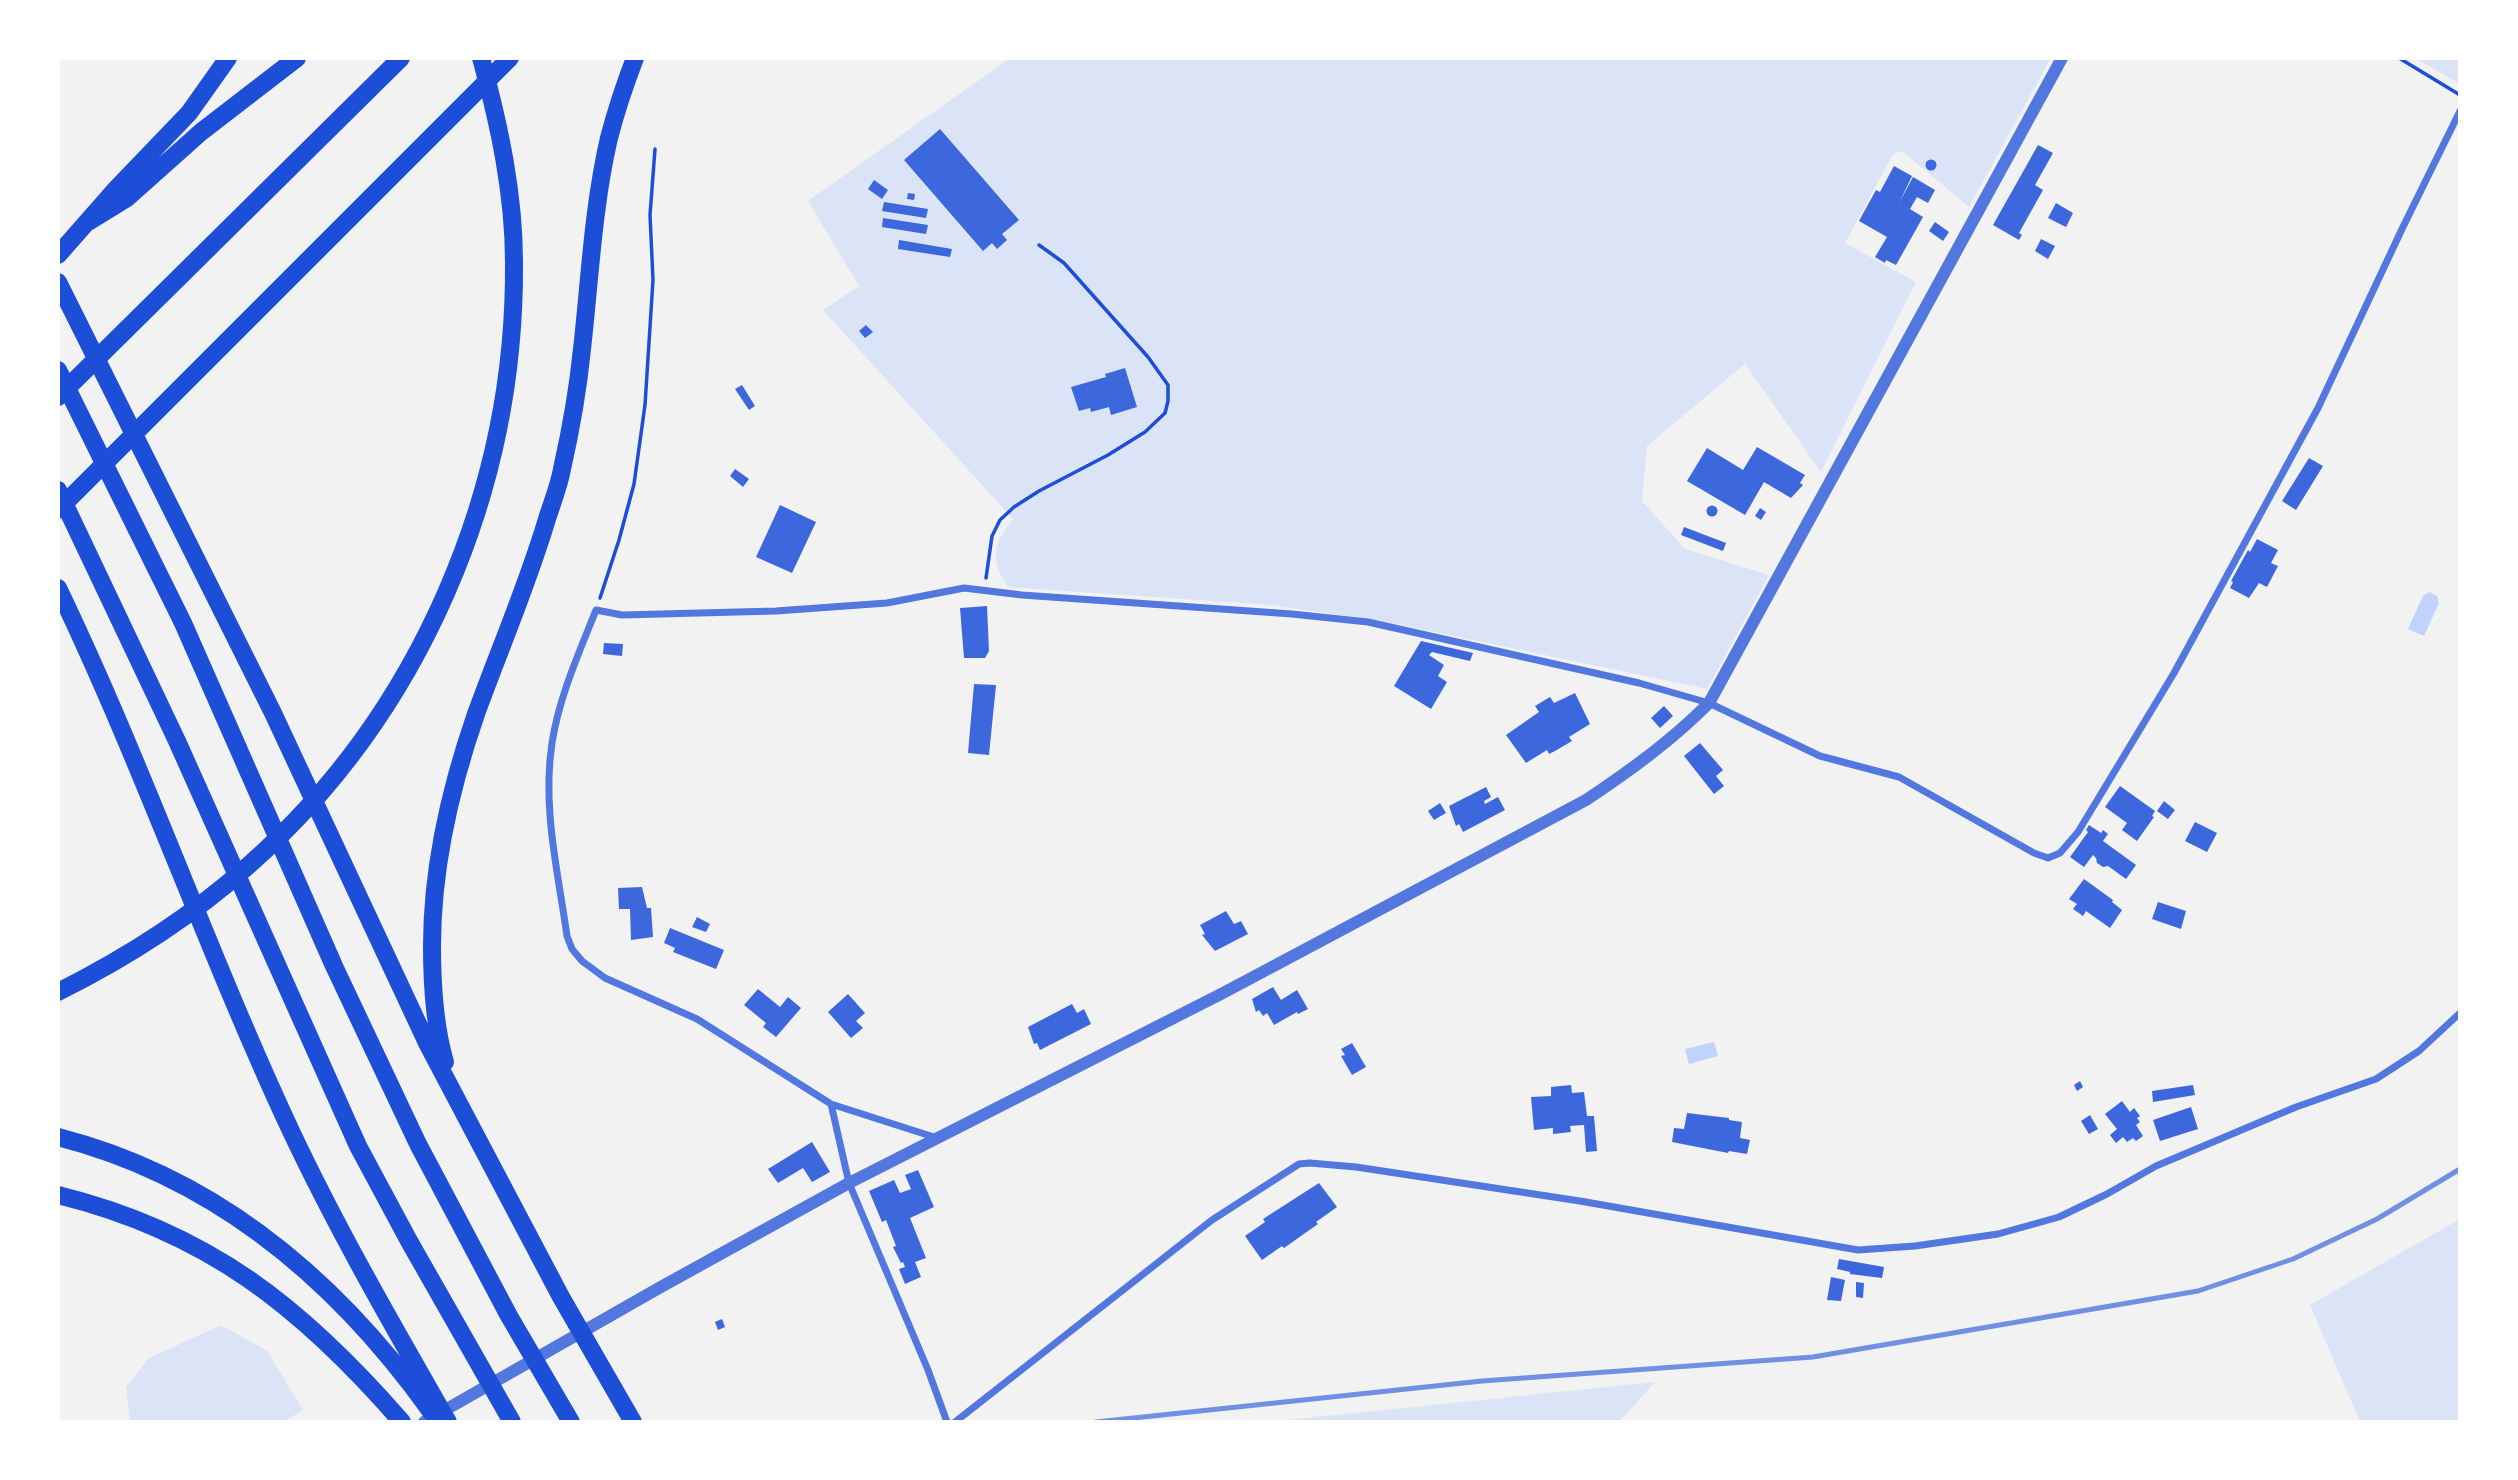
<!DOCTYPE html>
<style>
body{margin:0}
#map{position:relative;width:2518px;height:1480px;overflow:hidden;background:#f2f2f2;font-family:"Noto Serif",serif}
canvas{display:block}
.frame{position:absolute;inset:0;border:60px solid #fff;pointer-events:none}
</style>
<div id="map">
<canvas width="2518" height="1480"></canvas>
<div class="frame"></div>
</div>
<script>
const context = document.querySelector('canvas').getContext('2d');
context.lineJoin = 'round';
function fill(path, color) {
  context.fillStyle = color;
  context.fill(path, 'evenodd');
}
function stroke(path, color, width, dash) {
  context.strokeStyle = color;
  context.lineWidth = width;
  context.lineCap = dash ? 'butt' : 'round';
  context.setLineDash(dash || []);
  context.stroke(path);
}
fill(new Path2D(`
 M 1010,58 L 2051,58 L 1969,207 L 1902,151 L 1893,154 L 1845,243 L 1916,282 L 1821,472 L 1745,364 L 1647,446 L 1642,501 L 1685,549 L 1769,575 L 1707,689 L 1377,620 L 1270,605 L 1008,587 C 989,559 994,543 1013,519 L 823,310 L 859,286 L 808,201 Z
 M 2415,58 L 2460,58 L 2460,84 Z
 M 2460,1219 L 2460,1422 L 2360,1422 L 2310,1305 Z
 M 221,1325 L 267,1351 L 303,1410 L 283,1422 L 130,1422 L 126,1387 L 149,1358 Z
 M 1655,1382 L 1619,1422 L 1268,1422 Z`), '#dbe4f7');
fill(new Path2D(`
 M 2429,592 L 2437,596 L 2439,603 L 2424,636 L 2408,629 L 2423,596 Z
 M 1714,1042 L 1718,1056 L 1689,1064 L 1685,1049 Z`), '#bfd3fe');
fill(new Path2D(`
 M 940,129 L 1019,220 L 1002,234 L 1007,240 L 997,249 L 992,243 L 983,251 L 904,160 Z
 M 2038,145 L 2053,153 L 2035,185 L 2043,190 L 2019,233 L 2022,235 L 2019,240 L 1993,225 Z
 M1925.5 165a5.5 5.5 0 1 1 11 0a5.5 5.5 0 1 1-11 0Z
 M 1894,166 L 1912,176 L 1899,203 L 1913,177 L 1935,190 L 1928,203 L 1917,197 L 1910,209 L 1923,217 L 1896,265 L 1886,260 L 1885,263 L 1875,257 L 1887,237 L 1859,221 L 1876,190 L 1880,192 Z
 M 874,180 L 888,190 L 882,199 L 868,189 Z
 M 908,193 L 915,194 L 914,200 L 907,199 Z
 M 884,202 L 928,209 L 926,218 L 882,211 Z
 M 2056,203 L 2073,213 L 2066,227 L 2048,218 Z
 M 883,218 L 928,225 L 926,234 L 882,227 Z
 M 1935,222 L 1949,232 L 1943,241 L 1929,231 Z
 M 2041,239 L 2055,246 L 2048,259 L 2035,251 Z
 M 899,240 L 952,249 L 950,257 L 898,249 Z
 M 866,325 L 873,332 L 865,338 L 859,331 Z
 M 1125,368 L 1137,407 L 1111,415 L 1109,407 L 1091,412 L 1090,408 L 1079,411 L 1071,387 L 1106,377 L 1105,374 Z
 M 742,385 L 755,406 L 749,410 L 735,389 Z
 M 1757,447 L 1805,475 L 1800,483 L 1803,485 L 1791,498 L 1764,482 L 1745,515 L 1687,481 L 1707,448 L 1743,470 Z
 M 2309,458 L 2323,466 L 2296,510 L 2282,501 Z
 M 735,469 L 749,479 L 743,487 L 730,476 Z
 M 780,505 L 816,522 L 792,573 L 756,557 Z
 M1706.5 511a5.5 5.5 0 1 1 11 0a5.5 5.5 0 1 1-11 0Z
 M 1760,508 L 1766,512 L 1761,520 L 1755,516 Z
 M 1684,527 L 1726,543 L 1723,551 L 1681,535 Z
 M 2257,539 L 2278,550 L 2271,563 L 2278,566 L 2267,587 L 2259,583 L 2249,598 L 2230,588 L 2233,582 L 2231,581 L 2248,550 L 2250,552 Z
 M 987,606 L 989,651 L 985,658 L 964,658 L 960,608 Z
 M 1421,641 L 1473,653 L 1470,661 L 1432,652 L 1429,655 L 1444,665 L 1438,676 L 1447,682 L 1431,709 L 1394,686 Z
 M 604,643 L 623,644 L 622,656 L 603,654 Z
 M 974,684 L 996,685 L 989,755 L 968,753 Z
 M 1575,693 L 1590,724 L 1569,737 L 1572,741 L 1555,751 L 1549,754 L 1547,750 L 1526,763 L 1506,735 L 1539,712 L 1535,706 L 1550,697 L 1554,703 Z
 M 1664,706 L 1673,716 L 1660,728 L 1651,718 Z
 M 1700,743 L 1723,770 L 1716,776 L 1724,786 L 1714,794 L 1684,756 Z
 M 2120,786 L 2155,811 L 2152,816 L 2154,817 L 2137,841 L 2122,830 L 2127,823 L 2105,807 Z
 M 1486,787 L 1491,797 L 1484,801 L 1485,804 L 1498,797 L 1505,810 L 1463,832 L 1459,824 L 1456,826 L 1449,806 Z
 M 2164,801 L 2175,810 L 2168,819 L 2157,811 Z
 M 1440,803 L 1446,813 L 1434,820 L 1428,811 Z
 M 2195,822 L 2217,833 L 2207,852 L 2185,841 Z
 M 2089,825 L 2101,833 L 2103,830 L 2108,834 L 2103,841 L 2136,865 L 2126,879 L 2108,866 L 2103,867 L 2097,863 L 2096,858 L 2093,855 L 2084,867 L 2070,857 L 2088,832 L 2086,830 Z
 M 2084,879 L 2113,900 L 2112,902 L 2122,910 L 2110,928 L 2086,911 L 2083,916 L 2073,909 L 2077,904 L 2069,899 Z
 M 642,887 L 647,908 L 651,908 L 653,937 L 631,940 L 630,909 L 619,909 L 618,888 Z
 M 2158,902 L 2186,911 L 2181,929 L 2152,919 Z
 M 1226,911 L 1234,924 L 1241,921 L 1248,934 L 1215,951 L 1202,935 L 1205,934 L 1200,925 Z
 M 697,917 L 710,924 L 706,932 L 692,927 Z
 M 670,928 L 724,950 L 716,969 L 673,952 L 675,948 L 664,943 Z
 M 1273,987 L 1281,1000 L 1297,990 L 1308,1009 L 1298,1014 L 1297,1012 L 1274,1025 L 1267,1013 L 1263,1016 L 1259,1010 L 1256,1012 L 1252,999 Z
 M 758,989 L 780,1007 L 788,997 L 801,1008 L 776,1037 L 763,1027 L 766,1023 L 744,1005 Z
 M 848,994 L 865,1013 L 856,1021 L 863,1028 L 851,1038 L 828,1012 Z
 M 1072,1004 L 1077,1013 L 1084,1009 L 1091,1024 L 1040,1050 L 1037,1043 L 1034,1044 L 1028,1027 Z
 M 1352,1043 L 1366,1067 L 1352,1075 L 1341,1056 L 1345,1055 L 1341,1049 Z
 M 2080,1081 L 2083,1087 L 2077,1091 L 2074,1085 Z
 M 1571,1085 L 1572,1093 L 1584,1092 L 1587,1116 L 1594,1116 L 1597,1151 L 1586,1152 L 1584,1125 L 1570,1126 L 1571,1132 L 1553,1134 L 1553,1128 L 1534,1130 L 1531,1097 L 1551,1096 L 1551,1087 Z
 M 2193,1085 L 2195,1095 L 2153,1102 L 2152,1091 Z
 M 2122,1101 L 2130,1112 L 2134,1108 L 2140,1116 L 2137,1118 L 2140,1122 L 2136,1125 L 2143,1136 L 2136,1141 L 2133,1138 L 2127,1142 L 2123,1137 L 2116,1143 L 2110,1135 L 2117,1129 L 2105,1114 Z
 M 2191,1107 L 2198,1129 L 2160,1141 L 2153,1120 Z
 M 1687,1113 L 1729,1118 L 1729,1120 L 1742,1122 L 1740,1138 L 1750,1140 L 1747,1154 L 1729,1151 L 1728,1153 L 1672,1142 L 1674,1128 L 1684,1129 Z
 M 2090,1115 L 2098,1129 L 2089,1134 L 2081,1121 Z
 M 812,1142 L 830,1172 L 812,1182 L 803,1168 L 778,1183 L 768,1169 Z
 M 918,1170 L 934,1207 L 910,1218 L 926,1258 L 915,1262 L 921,1277 L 905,1284 L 899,1269 L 905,1267 L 903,1262 L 901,1263 L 893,1247 L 896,1246 L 886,1220 L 882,1222 L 869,1191 L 894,1180 L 900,1193 L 911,1189 L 905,1175 Z
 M 1319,1183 L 1337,1207 L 1316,1222 L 1318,1224 L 1284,1248 L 1282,1246 L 1262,1260 L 1245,1236 L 1265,1222 L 1263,1219 Z
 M 1839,1259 L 1884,1267 L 1882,1278 L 1850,1274 L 1850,1272 L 1837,1269 Z
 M 1831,1277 L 1845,1280 L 1841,1301 L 1827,1300 Z
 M 1856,1282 L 1864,1283 L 1863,1298 L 1856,1297 Z
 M 722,1319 L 725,1327 L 718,1330 L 715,1322 Z`), '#3d67dc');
stroke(new Path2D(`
 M 2399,58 L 2460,95
 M 986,578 L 992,536 L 1000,520 L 1014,507 L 1039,491 L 1108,455 L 1145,432 L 1165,413 L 1168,401 L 1168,385 L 1148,357 L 1064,263 L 1039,245
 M 600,598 L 619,540 L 634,484 L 645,405 L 653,280 L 650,215 L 655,149`), '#1d4ed8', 3.5);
stroke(new Path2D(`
 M 831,1104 L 849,1183 L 928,1370 L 947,1422
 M 937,1138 L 831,1104 L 697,1019 L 605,978 L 582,961 L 572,949 L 567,936 C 558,872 542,807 552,743 C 559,697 579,653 596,610 L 622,615 L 776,611 L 887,603 L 964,588 L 1022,595 L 1292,614 L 1368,622 L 1639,683 L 1709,703 L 1820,756 L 1899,777 L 2034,853 L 2048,858 L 2060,853 L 2078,832 L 2174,673 L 2318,408 L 2402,229 L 2460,111
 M 955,1422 L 1212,1220 L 1299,1164 L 1310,1163 L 1356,1167 L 1580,1201 L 1858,1250 L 1915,1246 L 1998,1234 L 2059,1217 L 2107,1194 L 2156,1166 L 2296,1107 L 2376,1079 L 2419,1051 L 2460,1013`), '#5277de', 7);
stroke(new Path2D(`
 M 424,1422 L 659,1288 L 849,1183 L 1223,993 L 1586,800 C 1631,770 1671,741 1709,703 L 2062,58`), '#5277de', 12);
stroke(new Path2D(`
 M 88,222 L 127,198 L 201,132 L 297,58
 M 58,255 L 116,189 L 189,113 L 228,58
 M 58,282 L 273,713 L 427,1043 L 561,1297 L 633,1422
 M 58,370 L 183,623 L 334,966 L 418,1144 L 509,1316 L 571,1422
 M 58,397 L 401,58
 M 58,490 L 177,741 L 358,1146 L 409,1241 L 512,1422
 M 58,510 L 510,58
 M 58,588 C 143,765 207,951 290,1129 C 337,1229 393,1326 448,1422
 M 58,992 C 126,958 192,916 249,865 C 420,714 516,490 514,262 C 514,193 499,124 481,58
 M 445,1062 C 434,1025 432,985 432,946 C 432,866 450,789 476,714 C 500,648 527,586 547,519 C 552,503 559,486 562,469 C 571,429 578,389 582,349 C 590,278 593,207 609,138 C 616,111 625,84 635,58
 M 58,1137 C 218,1178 338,1281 432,1413
 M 58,1195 C 208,1232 302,1307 402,1422`), '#1d4ed8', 18);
stroke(new Path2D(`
 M 1096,1422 L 1482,1381 L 1813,1357 L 2198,1291 L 2293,1259 L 2377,1219 L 2460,1169`), '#7290e2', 5);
</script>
